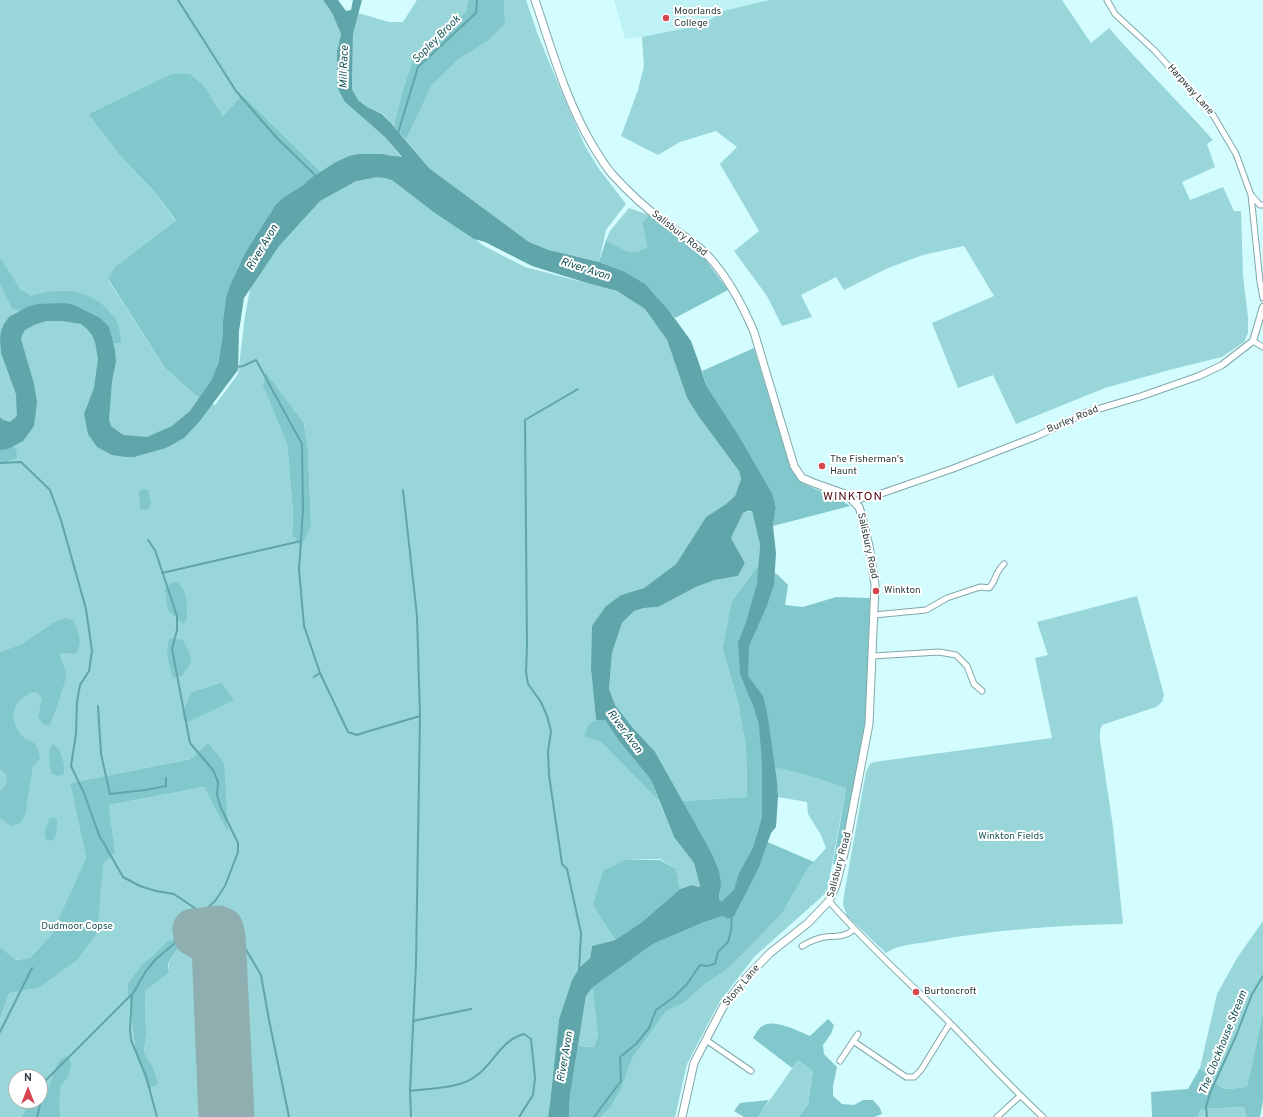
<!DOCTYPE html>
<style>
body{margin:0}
#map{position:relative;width:1263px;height:1117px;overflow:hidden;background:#d3fcff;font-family:Overpass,sans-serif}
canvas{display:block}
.north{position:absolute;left:8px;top:1069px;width:40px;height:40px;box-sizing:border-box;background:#fff;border:1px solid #acb3b3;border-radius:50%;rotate:0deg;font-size:11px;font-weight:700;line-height:16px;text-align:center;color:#304041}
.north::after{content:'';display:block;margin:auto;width:14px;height:18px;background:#d64650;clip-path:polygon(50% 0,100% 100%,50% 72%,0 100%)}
</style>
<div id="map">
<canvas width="1263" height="1117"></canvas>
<div class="north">N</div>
</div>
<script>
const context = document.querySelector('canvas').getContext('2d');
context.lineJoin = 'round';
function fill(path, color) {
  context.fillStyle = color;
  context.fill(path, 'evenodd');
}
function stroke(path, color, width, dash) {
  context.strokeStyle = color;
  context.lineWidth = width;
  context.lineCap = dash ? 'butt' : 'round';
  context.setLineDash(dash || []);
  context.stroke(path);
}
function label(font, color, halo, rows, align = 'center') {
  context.font = font + ' Overpass,sans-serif';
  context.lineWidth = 4;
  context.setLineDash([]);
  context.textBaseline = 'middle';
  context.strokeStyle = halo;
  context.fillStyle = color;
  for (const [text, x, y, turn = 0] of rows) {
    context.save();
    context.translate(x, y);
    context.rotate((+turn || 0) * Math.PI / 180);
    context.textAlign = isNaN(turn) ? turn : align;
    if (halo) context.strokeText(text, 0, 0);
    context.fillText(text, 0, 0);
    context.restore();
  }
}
fill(new Path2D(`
 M 614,0 L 769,0 L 723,11 L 702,25 L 651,36 L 625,39 Z`), '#bef2f5');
fill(new Path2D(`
 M 0,0 L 323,0 L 332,13 L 341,34 L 337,51 L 345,102 L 386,138 L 402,158 L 391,155 L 349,156 L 321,172 L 242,95 L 223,116 L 203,84 L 190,74 L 171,74 L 88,114 L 122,158 L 156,193 L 176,222 L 115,267 L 108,280 L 165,368 L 199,398 L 215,405 L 238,374 L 245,316 L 250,289 L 282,237 L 321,195 L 358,177 L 389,173 L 484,246 L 525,267 L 617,291 L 645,309 L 667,340 L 687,398 L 699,417 L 739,471 L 741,479 L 735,496 L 726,504 L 706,517 L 676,564 L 644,588 L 621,595 L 606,606 L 591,669 L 596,720 L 589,724 L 601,742 L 659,801 L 674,837 L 694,863 L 700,886 L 699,887 L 692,885 L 680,889 L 676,869 L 660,859 L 625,860 L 593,905 L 615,940 L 592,946 L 590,958 L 579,968 L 572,980 L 559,1019 L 550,1103 L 548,1117 L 0,1117 L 0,1019 L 9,993 L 40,986 L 76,961 L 103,865 L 115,852 L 109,805 L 204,787 L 228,831 L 191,759 L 70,783 L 86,858 L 51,935 L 30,958 L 16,960 L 0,947 ZM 304,424 L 308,450 L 311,525 L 292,534 L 293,514 L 287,443 ZM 220,682 L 234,700 L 191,692 ZM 192,928 L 191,935 C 183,940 172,954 169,963 C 168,966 169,969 169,973 L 145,991 L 146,1035 L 144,1052 L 153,1067 L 158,1082 L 136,1053 L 127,985 C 145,962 165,939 192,928 ZM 16,1077 L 40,1077 L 40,1101 L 16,1101 Z
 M 417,0 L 468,0 L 466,12 L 454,23 L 401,96 L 394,126 L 383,114 L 367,107 L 358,100 L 352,89 L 353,33 L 358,13 L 389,22 L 403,22 Z
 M 504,0 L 526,0 L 538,35 L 564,98 L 585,146 L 599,169 L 626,204 L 606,230 L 599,262 L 549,250 L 529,242 L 429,168 L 406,140 L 432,85 L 459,59 L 488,41 L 505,24 Z
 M 769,0 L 1062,0 L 1091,43 L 1109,28 C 1142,66 1179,102 1213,140 L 1207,144 L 1215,167 L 1182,182 L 1190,200 L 1223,187 L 1234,211 L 1241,211 L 1243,276 L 1248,317 L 1248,333 L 1244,342 L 1222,357 L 1173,369 L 1105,388 L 1016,424 L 993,375 L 958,388 L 932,323 L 994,296 L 964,246 L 923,255 L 888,268 L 844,290 L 836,277 L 801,295 L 812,317 L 782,326 L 767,296 L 734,251 L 759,231 L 720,164 L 737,147 L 716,131 L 680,142 L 658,155 L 621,136 L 638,90 L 644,66 L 642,37 L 702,25 L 723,11 Z
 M 629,208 L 649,215 L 642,224 L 647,247 C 628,258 624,250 606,240 L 610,231 Z
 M 752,511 L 760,545 L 759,564 L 732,601 L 737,697 L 746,747 L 747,797 L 682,801 L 670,780 L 615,705 L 609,689 L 612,653 L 622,623 L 634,611 L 644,608 L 658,607 L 696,587 L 715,580 L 738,576 L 745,563 L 731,538 L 743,513 Z
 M 1137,596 L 1164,695 L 1162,702 L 1156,707 L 1102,725 L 1100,731 L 1100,740 L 1113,827 L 1123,924 C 1057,925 991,930 927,942 C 914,944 897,945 886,953 L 847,916 L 843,904 L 844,895 L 866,772 L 870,764 L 874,762 L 1052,738 L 1035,658 L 1048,655 L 1037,622 Z
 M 775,767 L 810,776 L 846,788 L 827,892 L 755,956 L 720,1001 L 687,1064 L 675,1117 L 601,1117 L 610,1108 L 620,1092 L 632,1059 L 666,1011 L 684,1003 L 705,984 L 725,971 L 749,948 L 783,912 L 808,868 L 826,848 L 821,835 L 808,814 L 807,802 L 778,797 Z
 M 1263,921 L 1263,1012 L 1247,1087 L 1227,1089 L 1220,1087 L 1200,1068 L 1217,994 L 1237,958 Z
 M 592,988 L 598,1035 L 594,1047 L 578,1046 L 586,996 Z
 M 798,1060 L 813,1071 L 808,1104 L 799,1117 L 758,1117 Z
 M 1244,1107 L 1246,1117 L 1198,1117 L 1201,1109 Z`), '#98d6d9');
fill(new Path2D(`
 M 468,0 L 504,0 L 505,24 L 488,41 L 459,59 L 432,85 L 406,140 L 394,126 L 401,96 L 414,58 L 466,12 Z
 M 171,74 L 190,74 L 203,84 L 223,116 L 242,95 L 321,172 L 303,185 L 284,197 L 276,204 L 246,251 L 226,297 L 223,320 L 223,333 L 217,369 L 212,379 L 199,398 L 165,368 L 108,279 L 115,267 L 176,221 L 156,193 L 122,158 L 88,114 Z
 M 649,215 L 684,240 L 702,255 L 728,290 L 675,318 L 670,312 L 623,271 L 599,262 L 606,240 C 624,249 628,258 647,247 L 642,223 Z
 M 0,258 L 20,289 L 31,296 C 57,288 88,288 108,310 C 111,314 116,318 117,322 C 120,328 120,336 121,343 L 112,343 L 99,320 L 21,311 L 12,308 L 0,283 Z
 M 754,348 L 791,469 L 802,483 L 841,500 L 850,506 L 773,526 L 776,507 L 772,493 L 739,436 L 706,385 L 702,371 Z
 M 266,373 L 304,424 L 308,450 L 311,525 L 301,547 L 292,534 L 293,514 L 287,443 L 263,385 Z
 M 0,442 L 16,448 L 17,458 L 0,464 Z
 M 142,489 L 148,490 L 151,505 L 147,510 L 140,509 L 139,492 Z
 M 759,564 L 778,575 L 788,585 L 785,605 L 803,607 L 836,597 L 870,598 L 866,721 L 856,780 L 838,864 L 833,864 L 846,788 L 810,776 L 762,764 L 762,816 L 756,837 L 814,862 L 808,868 L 783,912 L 749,948 L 725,971 L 705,984 L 684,1003 L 666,1011 L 632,1059 L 620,1092 L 610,1108 L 601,1117 L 569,1117 L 570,1096 L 578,1046 L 594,1047 L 598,1035 L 592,988 L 653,944 L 702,923 L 723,916 L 719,898 L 720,893 L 710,850 L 682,801 L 747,797 L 746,747 L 737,697 L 723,648 L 732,601 Z
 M 173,582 L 178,582 C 188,593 187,606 187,619 L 183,624 L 168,610 L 165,589 Z
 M 65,618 L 73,620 C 79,634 83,640 76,654 C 70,654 65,652 60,653 C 60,660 65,667 66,674 C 66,682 53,719 49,726 L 43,724 L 38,717 L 42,699 L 38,693 L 32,692 C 10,703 8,720 24,738 C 27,741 32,741 35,744 C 39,749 39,754 40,759 L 33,766 L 25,815 L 20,823 L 12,826 L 0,818 L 0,791 L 7,783 L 6,774 L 0,769 L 0,652 L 21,645 L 53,623 Z
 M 170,638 L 183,640 L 191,657 L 190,664 L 182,676 L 173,678 C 170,667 164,649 170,638 Z
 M 221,682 L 234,700 L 186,723 L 182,715 L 191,692 Z
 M 596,720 L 605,720 L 619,741 L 651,780 L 659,801 L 601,742 L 584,736 L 589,724 Z
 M 208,743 L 224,763 L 228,832 L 204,787 L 109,805 L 115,852 L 103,865 L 97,933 L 76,961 L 40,987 L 9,993 L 0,1019 L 0,947 L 16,960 L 30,958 L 51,935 L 86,858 L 70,783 L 191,759 Z
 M 54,744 C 62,751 65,764 64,774 L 59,776 L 52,774 C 50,765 47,753 52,745 Z
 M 54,817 L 57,820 L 56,835 L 53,840 L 47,841 C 43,833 46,827 49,819 Z
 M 625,860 L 660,860 L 676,869 L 680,889 L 642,922 L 615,940 L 593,905 L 603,871 Z
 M 192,928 L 191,935 C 185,939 168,959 168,966 C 168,968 169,970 169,973 L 145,991 L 146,1035 L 144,1052 L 153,1067 L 158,1082 L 156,1086 L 148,1088 L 136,1053 L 127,985 L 141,966 L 167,942 Z
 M 1263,1012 L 1263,1101 L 1260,1117 L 1246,1117 L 1244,1107 L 1201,1109 L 1198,1117 L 1152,1117 L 1151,1092 L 1188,1089 L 1200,1068 L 1220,1087 L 1227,1089 L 1247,1087 Z
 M 828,1019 L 834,1025 L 831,1034 L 823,1045 L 824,1054 L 837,1067 L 833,1086 L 833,1096 L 842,1104 L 854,1105 L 863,1100 L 873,1100 L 880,1108 L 882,1114 L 874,1117 L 799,1117 L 808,1104 L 813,1071 L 798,1060 L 792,1068 L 753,1038 C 755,1035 758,1029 761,1027 C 772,1017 798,1031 810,1036 Z
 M 67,1056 L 71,1063 L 68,1077 L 61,1085 L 59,1100 L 60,1117 L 22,1117 L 27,1108 L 29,1101 L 40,1101 L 40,1088 L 49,1087 C 54,1077 55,1059 67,1056 Z
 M 769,1100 L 758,1117 L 744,1117 L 734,1111 L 740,1103 Z`), '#81c7cb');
fill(new Path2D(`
 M 323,0 L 338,0 L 346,11 L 351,10 L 353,0 L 362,0 L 353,34 L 352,89 L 358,100 L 367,107 L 382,114 L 391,123 L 429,168 L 529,242 L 549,250 L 599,262 L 623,271 L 645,284 L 670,312 L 691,341 L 699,363 L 706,385 L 739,436 L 772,493 L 776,507 L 773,526 L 776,553 L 774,585 L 766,608 L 749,646 L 748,676 L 763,696 L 767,712 L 777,781 L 778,797 L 776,827 L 771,833 L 759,867 L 734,916 L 728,919 L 723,916 L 702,923 L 653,944 L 592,988 L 586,996 L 570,1096 L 569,1117 L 548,1117 L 550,1103 L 559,1019 L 572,980 L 579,968 L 590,958 L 592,946 L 615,940 L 642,922 L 680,889 L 692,885 L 699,887 L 700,886 L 694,863 L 674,837 L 651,780 L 619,741 L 605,720 L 596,720 L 591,669 L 592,626 L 606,606 L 621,595 L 644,588 L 676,564 L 706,517 L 726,504 L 735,496 L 741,479 L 739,471 L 699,417 L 687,398 L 667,340 L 645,309 L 617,291 L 587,283 L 532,266 L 485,242 L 474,239 L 435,213 L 392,180 L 385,178 L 377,177 L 356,181 L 320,201 L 279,246 L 244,298 L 239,331 L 238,370 L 199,422 L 184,438 L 166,448 L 134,457 L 126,457 L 112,455 L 97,447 L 88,434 L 84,414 L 94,388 L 98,359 L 95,342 L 92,335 L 87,329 L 81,324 L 63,321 L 46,321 L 34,325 L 25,330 L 22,335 L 21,339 L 34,384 L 37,402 L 34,426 L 23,441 L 8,449 L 0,450 L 0,417 L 3,420 L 10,422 L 17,416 L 16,394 L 1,353 L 0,338 L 1,331 L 4,324 L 9,317 L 27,307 L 37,304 L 65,303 L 74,305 L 100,318 L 109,327 L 115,350 L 116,362 L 112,381 L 109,419 L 111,426 L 123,435 L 147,437 L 172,426 L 190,411 L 212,379 L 218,364 L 223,333 L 223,320 L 226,297 L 230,286 L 246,251 L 276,204 L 284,197 L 303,185 L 311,178 L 336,162 L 349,156 L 359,154 L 381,154 L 402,157 L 386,138 L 345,102 L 337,87 L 337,51 L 341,34 L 332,13 ZM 748,511 L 752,511 L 760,545 L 757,584 L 746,622 L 738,643 L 740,674 L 754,708 L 759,725 L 762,764 L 762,816 L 753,848 L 739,873 L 734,890 L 721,902 L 719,898 L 721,883 L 719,871 L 710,850 L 655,752 L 632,727 L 615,705 L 609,689 L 612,653 L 622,623 L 634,611 L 644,608 L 658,607 L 696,587 L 715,580 L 738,576 L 745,563 L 731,538 L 743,513 Z`), '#60a5aa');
stroke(new Path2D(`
 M 178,0 L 236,91 L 276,137 L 316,176
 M 398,133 L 418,67 L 476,13 L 477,0
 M 236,367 L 243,366 L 256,360 L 302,444 L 303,510 L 299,570 L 304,626 L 320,673 L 348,732 L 357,735 L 366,732 L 420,716
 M 578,389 L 525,420 L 527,645 L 526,672 L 528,684 L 541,702 L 547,716 L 551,731 L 548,752 L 549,775 L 562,864 L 567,869 L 581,933 L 579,970
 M 0,463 L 21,462 L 50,490 L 61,520 L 86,609 L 92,651 L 89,671 L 80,685 L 77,702 L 76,734 L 71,766 L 84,793 L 99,835 L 123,877 L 140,886 L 156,891 L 174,894 L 202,913
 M 403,490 L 417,616 L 420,716 L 416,964 L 410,1091 L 411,1117
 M 148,540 L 155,550 L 177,616 L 177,630 L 172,649 L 190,743 L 213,770 L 218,782 L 217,795 L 221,808 L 238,843 L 238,852 L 225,886 L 215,901 L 202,913 L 204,923
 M 162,573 L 301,541
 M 314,677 L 320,673
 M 98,706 L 101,754 L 110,794 L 145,790 L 166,786 L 166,778
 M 413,1021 L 471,1009
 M 0,1032 L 32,968
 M 410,1091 C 431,1088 459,1089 476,1076 C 494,1063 501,1040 524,1034 L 531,1039 L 535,1078 L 533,1095 L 519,1117
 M 37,1117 L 46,1080 L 131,995
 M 157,1117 L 146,1076 L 131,1040 L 130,1030 L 132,995 L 146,971 L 155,960 L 189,931 L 204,923 L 220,924 L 232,926 L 261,975 L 269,1020 L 289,1117
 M 594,1117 L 621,1081 L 620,1057 L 636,1044 L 649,1028 L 656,1010 L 674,997 L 687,984 L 700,965 L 707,966 L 715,964 L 718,952 L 728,942 L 731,931 L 732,914
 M 1207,1117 L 1206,1107 L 1210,1093 L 1236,1036 L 1252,994 L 1263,976`), '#60a5aa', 2);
stroke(new Path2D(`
 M 219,1117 L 212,946 L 194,936 L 193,929 L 218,926 L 223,928 L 225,936 L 234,1117`), '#8faeb0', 41);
const minor = new Path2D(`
 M 1107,0 L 1115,14 L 1154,50 L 1213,115 L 1236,154 L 1251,195 L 1260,282 L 1263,298
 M 1251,195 L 1260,205 L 1263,205
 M 1253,341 L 1263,347
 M 874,615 L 926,610 L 947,598 L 977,588 L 981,587 L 989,588 C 997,580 994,573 1004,564
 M 873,656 L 939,652 L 956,655 L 967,666 L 974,684 L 982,691
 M 829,901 C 866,944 909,982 949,1022 C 980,1053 1010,1087 1043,1117
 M 802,946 C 809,942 817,938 825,937 C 837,936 846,937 854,929
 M 706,1040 L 751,1071
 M 853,1041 L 906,1077 L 914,1077 L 921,1070 L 950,1023
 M 840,1061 L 858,1034
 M 997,1117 L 1020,1096`);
const tertiary = new Path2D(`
 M 855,502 L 862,498 L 877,495 L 952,469 L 1037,436 L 1085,413 L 1142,396 L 1199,376 L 1222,365 L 1253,341 L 1263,307`);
const secondary = new Path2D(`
 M 535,0 C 552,50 566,101 593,146 C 599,156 605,166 612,174 C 629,193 648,210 668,225 C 682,235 698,244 709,257 C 728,278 743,306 754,332 L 794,466 L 802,478 L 814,483 L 845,494 L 850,498 L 859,507 L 861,513 L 869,546 L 875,585 L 869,724 L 845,850 L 836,885 L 829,901 L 808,923 L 770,953 L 744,980 L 723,1007 L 694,1063 L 682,1117`);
stroke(minor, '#80a8aa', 7);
stroke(tertiary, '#80a8aa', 8);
stroke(secondary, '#80a8aa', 9);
stroke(minor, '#fff', 5);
stroke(tertiary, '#fff', 6);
stroke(secondary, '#fff', 7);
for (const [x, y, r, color] of [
 [666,18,4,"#d64650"],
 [822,466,4,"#d64650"],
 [876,591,4,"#d64650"],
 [916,992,4,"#d64650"]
]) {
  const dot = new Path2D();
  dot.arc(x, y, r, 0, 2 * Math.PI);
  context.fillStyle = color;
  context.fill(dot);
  stroke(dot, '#fff', 1.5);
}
label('10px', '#304041', '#fff', [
 ["Moorlands",674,12],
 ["College",674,24],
 ["The Fisherman's",830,460],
 ["Haunt",830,472],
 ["Winkton",884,591],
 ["Burtoncroft",924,992]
], 'left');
label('10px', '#304041', '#fff', [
 ["Harpway Lane",1190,90,48],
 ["Salisbury Road",679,234,38],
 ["Burley Road",1073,420,-23],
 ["Salisbury Road",867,546,78],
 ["Salisbury Road",840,865,-75],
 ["Stony Lane",742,986,-50]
]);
label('10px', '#1f5a5e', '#fff', [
 ["Winkton Fields",1011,837],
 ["Dudmoor Copse",77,927]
]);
label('italic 11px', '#145255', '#fff', [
 ["Sopley Brook",437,40,-45],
 ["Mill Race",345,67,-88],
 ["River Avon",263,248,-59],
 ["River Avon",585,270,18],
 ["River Avon",624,732,53],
 ["The Clockhouse Stream",1224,1043,-68],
 ["River Avon",566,1057,-80]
]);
context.letterSpacing = '1px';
label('12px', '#500a13', '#fff', [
 ["WINKTON",853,498]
]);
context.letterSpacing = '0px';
</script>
